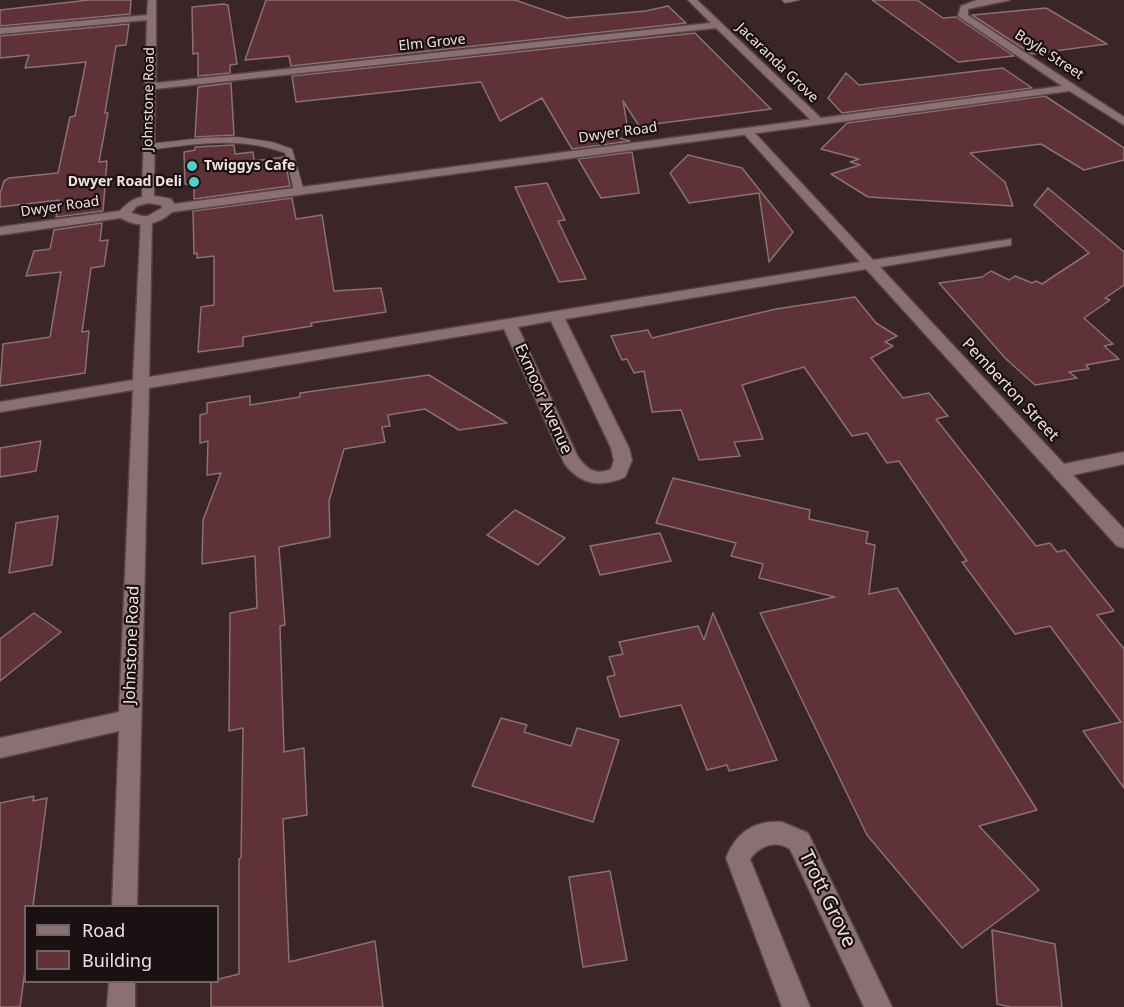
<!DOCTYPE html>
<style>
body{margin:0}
#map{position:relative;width:1124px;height:1007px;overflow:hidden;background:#3a2527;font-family:"Noto Sans",sans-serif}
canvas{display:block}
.legend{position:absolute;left:24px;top:905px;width:195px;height:78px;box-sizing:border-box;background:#1b1112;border:2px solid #706465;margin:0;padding:8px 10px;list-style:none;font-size:18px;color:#efe0e1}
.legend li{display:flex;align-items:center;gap:12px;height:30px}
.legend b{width:30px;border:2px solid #706465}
</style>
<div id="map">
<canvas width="1124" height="1007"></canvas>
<ul class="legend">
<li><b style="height:8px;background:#8a7072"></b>Road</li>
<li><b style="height:16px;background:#5f3237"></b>Building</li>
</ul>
</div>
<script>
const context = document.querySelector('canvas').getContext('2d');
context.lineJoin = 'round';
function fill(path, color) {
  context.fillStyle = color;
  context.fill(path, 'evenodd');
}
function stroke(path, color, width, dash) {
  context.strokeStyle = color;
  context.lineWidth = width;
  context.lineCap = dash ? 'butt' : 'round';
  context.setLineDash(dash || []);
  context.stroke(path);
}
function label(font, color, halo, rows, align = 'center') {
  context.font = font + ' "Noto Sans",sans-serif';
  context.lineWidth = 4.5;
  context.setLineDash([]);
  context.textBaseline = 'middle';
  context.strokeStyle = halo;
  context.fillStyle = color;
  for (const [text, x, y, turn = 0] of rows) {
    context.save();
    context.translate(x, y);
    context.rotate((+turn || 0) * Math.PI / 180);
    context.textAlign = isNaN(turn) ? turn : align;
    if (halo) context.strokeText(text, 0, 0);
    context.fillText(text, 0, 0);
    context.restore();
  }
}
const building = new Path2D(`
 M 89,0 L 131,0 L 130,14 L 0,26 L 0,10 Z
 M 266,0 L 515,0 L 567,18 L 646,11 L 668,6 L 686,23 L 291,66 L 289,56 L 245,60 Z
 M 872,0 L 917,0 L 943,18 L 956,17 L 1014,56 L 958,62 Z
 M 223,4 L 228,5 L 237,64 L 230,65 L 230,73 L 198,76 L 198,53 L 193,54 L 192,7 Z
 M 1046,8 L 1107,44 L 1032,54 L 972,15 Z
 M 129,24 L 126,45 L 116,46 L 105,113 L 108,113 L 99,162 L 107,161 L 103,211 L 56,217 L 59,200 L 0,207 L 0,194 L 4,181 L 9,178 L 58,173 L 70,117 L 75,116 L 86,62 L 25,68 L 29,55 L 0,58 L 0,36 Z
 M 695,33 L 771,109 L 639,126 L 623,101 L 628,130 L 603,133 L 630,141 L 572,149 L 542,98 L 500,121 L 481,82 L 296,102 L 292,76 Z
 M 1003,68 L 1032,88 L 842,113 L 828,98 L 846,73 L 859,85 Z
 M 231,83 L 234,135 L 195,137 L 198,87 Z
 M 1045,96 L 1124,148 L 1124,160 L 1084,170 L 1041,144 L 970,153 L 1005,182 L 1013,206 L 868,197 L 831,174 L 860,165 L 850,162 L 859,159 L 821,149 L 847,123 Z
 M 234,145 L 235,154 L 253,152 L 254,161 L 284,157 L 290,186 L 194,199 L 194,186 L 185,184 L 184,152 L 195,150 L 195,147 Z
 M 632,152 L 639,193 L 601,198 L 578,159 Z
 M 688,155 L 742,168 L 793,232 L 769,262 L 759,193 L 689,203 L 670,173 Z
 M 547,183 L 565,220 L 558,221 L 586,279 L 559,282 L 515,187 Z
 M 1048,188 L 1124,252 L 1124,285 L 1105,298 L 1110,300 L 1084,318 L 1113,344 L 1104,346 L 1119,359 L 1086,365 L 1089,369 L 1069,372 L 1077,378 L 1035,385 L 1006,359 L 939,283 L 982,277 L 991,271 L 1009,280 L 1015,276 L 1032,283 L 1036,281 L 1042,284 L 1089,253 L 1034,205 Z
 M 292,198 L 296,219 L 322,215 L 334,291 L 381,288 L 386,312 L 311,323 L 312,326 L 243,337 L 243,346 L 198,352 L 201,307 L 214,305 L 214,256 L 197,258 L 197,253 L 194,254 L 193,211 Z
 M 102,223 L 100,241 L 108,240 L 104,266 L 91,268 L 82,332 L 89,331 L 85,373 L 0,386 L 3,344 L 50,337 L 61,272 L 26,276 L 34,251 L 50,249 L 54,230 Z
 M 855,297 L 876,323 L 897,336 L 885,342 L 893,346 L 871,358 L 903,398 L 929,393 L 948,416 L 936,419 L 1036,546 L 1050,543 L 1057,552 L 1065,550 L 1114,611 L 1097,615 L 1124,649 L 1124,788 L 1083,731 L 1121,722 L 1050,626 L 1015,634 L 962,562 L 967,561 L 899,461 L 887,463 L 867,433 L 852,436 L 804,367 L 742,385 L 763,439 L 734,442 L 740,456 L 699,460 L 681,410 L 652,412 L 644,371 L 634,373 L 627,359 L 622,360 L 611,336 L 648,330 L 652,338 L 776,309 Z
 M 429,375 L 507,423 L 459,430 L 425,409 L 388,415 L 390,426 L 382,427 L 385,442 L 344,449 L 329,501 L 330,537 L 279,547 L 285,625 L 280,626 L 284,752 L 304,748 L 307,815 L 283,819 L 289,962 L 375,941 L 383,1007 L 211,1007 L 211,981 L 239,974 L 239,859 L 241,858 L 243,728 L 229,731 L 230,613 L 257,608 L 255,556 L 202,564 L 203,520 L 221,473 L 207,475 L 208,441 L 200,443 L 200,415 L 207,413 L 207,403 L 250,396 L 250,405 L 300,397 L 300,393 Z
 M 41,441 L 36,471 L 0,477 L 0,448 Z
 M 673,478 L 810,510 L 809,519 L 868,532 L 866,543 L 875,545 L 869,594 L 897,588 L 1037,810 L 979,826 L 1039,890 L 962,948 L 867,835 L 760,613 L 835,597 L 759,578 L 763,564 L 731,556 L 736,543 L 656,523 Z
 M 515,510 L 565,538 L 538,565 L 487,535 Z
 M 58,516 L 52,565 L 9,573 L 16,523 Z
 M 660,533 L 671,561 L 600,575 L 590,546 Z
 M 34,613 L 61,632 L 0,681 L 0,639 Z
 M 713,613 L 777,760 L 729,771 L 727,765 L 707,770 L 681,705 L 620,717 L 607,677 L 615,675 L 609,657 L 623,654 L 619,642 L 698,626 L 704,640 Z
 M 501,718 L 527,725 L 524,732 L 571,746 L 577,728 L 619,740 L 593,822 L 472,786 Z
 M 34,796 L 33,801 L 47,798 L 33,906 L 26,906 L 26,963 L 20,1007 L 0,1007 L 0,803 Z
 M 610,871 L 627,960 L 583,967 L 569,877 Z
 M 992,930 L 1055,944 L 1062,1007 L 1011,1007 L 997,1004 Z`);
fill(building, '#5f3237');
stroke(building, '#8b7173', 1.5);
const lane = new Path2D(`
 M 782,0 L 800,0 L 785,3 Z
 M 237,137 L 272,142 L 292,149 L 304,191 L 302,193 L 294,191 L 285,153 C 240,136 195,144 149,150 L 145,147 L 149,144 L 202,138 Z`);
const street = new Path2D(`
 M 148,0 L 156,0 L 156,83 L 711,23 L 688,0 L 697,0 L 824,121 L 814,123 L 716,28 L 155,89 L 154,199 L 148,203 L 142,199 L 147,20 L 0,34 L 0,28 L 147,15 Z
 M 1068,86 L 1076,86 L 1124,117 L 1124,125 L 1068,90 Z
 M 743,129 L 751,129 L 873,260 L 1011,239 L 1011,245 L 1006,246 L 880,267 L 1064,464 L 1124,452 L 1124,464 L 1073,475 L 1124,529 L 1124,548 L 1117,546 L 866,269 L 565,319 L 629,448 L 632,460 L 625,477 C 601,488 580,485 564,463 L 504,329 L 149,388 L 137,906 L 112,906 L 119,731 L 0,758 L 0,738 L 119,712 L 133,390 L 0,412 L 0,402 L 133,380 L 141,217 L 146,216 L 152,220 L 149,377 L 860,262 L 743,133 ZM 551,321 L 611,448 L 614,460 L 611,469 C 596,476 587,469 578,457 L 518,327 Z
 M 782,822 L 808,833 L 892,1007 L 864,1007 L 790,849 C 775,840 761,845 750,859 L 810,1007 L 782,1007 L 726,858 C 736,833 754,820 782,822 Z
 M 109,982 L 135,982 L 135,1007 L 107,1007 Z`);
const secondary = new Path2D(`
 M 1010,0 L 968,9 L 968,15 L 1076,86 L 1076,90 L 172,212 C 159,225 137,229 121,218 L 0,235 L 0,227 L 120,211 C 134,194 151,194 171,199 L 174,204 L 1062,86 L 958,16 L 961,6 L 977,0 ZM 148,203 L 161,205 L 162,208 L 146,217 L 131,213 L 137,206 Z`);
stroke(lane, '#574546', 2);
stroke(street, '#574546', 3);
stroke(secondary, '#574546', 3);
fill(lane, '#8a7072');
fill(street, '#8a7072');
fill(secondary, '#8a7072');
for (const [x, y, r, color] of [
 [192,166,6,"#53cdca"],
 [194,182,6,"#53cdca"]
]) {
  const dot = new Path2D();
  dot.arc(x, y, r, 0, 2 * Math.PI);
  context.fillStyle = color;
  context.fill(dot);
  stroke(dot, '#1b1112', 2);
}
label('14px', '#efe0e1', '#1b1112', [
 ["Elm Grove",432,43,-6],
 ["Boyle Street",1049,55,33],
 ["Jacaranda Grove",777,63,44],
 ["Johnstone Road",149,99,-89],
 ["Dwyer Road",618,133,-8],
 ["Dwyer Road",60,207,-8]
]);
label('bold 14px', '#efe0e1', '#1b1112', [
 ["Twiggys Cafe",204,166],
 ["Dwyer Road Deli",182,182,"right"]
], 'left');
label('16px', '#efe0e1', '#1b1112', [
 ["Pemberton Street",1010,390,47],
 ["Exmoor Avenue",543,399,66],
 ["Johnstone Road",132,645,-88]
]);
label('20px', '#efe0e1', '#1b1112', [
 ["Trott Grove",827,899,64]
]);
</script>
